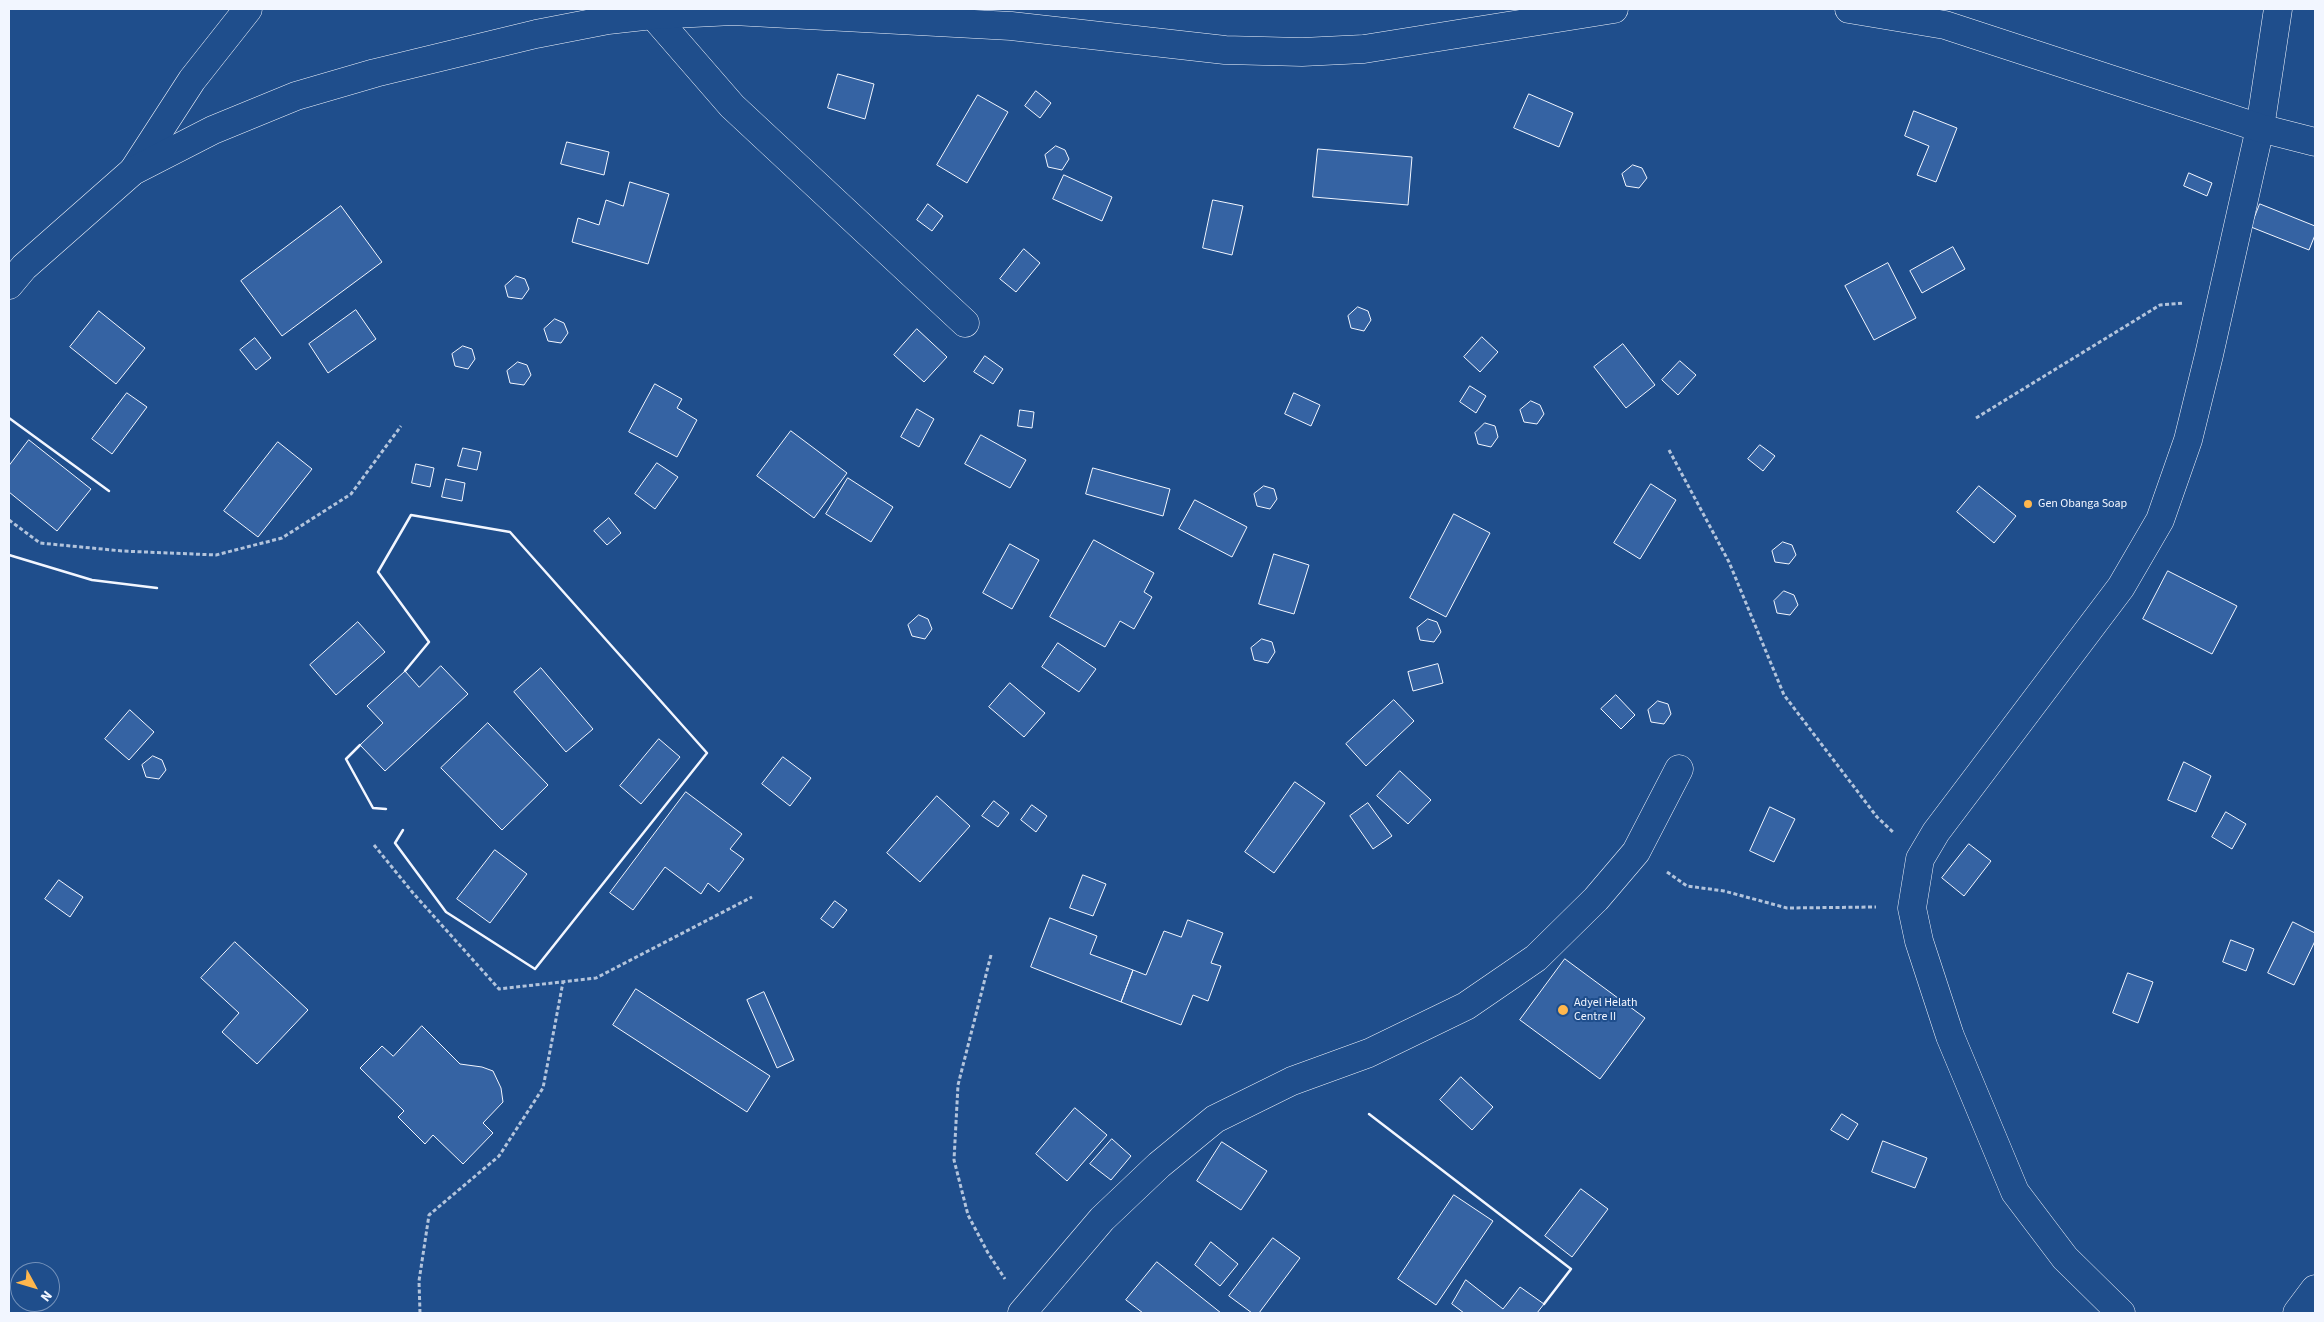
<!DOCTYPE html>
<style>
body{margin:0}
#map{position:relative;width:2324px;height:1322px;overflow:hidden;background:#1f4e8c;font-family:"Source Sans 3",sans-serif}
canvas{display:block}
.frame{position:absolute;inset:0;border:10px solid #f2f6ff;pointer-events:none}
.north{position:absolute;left:10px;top:1262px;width:50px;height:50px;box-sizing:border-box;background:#1f4e8c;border:1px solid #7391ba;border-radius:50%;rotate:129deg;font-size:14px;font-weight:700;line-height:20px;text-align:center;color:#f2f6ff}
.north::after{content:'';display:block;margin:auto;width:18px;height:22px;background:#ffb74d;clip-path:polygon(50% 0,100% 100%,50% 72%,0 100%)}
</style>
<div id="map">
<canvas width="2324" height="1322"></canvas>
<div class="frame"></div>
<div class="north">N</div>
</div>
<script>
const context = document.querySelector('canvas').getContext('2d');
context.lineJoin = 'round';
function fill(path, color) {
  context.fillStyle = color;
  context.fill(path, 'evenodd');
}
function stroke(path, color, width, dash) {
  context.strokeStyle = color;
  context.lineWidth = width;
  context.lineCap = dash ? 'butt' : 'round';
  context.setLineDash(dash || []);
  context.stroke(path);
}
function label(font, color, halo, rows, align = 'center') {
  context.font = font + ' "Source Sans 3",sans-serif';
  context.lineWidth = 4;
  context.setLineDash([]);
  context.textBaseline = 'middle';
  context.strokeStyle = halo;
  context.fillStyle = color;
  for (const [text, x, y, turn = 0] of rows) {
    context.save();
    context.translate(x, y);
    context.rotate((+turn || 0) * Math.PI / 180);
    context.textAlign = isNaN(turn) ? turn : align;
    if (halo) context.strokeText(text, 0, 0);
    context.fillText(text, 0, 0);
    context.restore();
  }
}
const building = new Path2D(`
 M 838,74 L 874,84 L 865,119 L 828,108 Z
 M 1036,91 L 1051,103 L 1040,118 L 1025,106 Z
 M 1529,94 L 1573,113 L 1559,147 L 1514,128 Z
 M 978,95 L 1008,112 L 967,183 L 937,165 Z
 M 1914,111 L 1957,128 L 1936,182 L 1917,175 L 1929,146 L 1905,136 Z
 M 567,142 L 609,152 L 604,175 L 561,164 Z
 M 1056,146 L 1065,150 L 1069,159 L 1062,170 L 1048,167 L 1045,155 Z
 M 1318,149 L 1412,157 L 1408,205 L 1313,197 Z
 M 1633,165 L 1642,168 L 1647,178 L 1639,188 L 1626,186 L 1622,174 Z
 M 2189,173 L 2212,183 L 2207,196 L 2184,186 Z
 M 1064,175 L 1112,197 L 1102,221 L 1053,199 Z
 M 630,182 L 669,194 L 648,264 L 572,242 L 578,218 L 599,225 L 606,200 L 623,206 Z
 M 1213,200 L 1243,206 L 1232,255 L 1203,248 Z
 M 928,204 L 943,216 L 932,231 L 917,220 Z
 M 2260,204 L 2315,226 L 2315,235 L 2309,250 L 2251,227 Z
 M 341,206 L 382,262 L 282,336 L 241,281 Z
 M 1953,247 L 1965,269 L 1922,293 L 1910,271 Z
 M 1024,249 L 1040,263 L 1016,292 L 1000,279 Z
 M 1888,263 L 1916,318 L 1874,340 L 1845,286 Z
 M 516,276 L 525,279 L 529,289 L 522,299 L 508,297 L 505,286 Z
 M 1358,307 L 1368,311 L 1371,320 L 1364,331 L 1351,328 L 1348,316 Z
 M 356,310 L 376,339 L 328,373 L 309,344 Z
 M 99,311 L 145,348 L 116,384 L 70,347 Z
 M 555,319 L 564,323 L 568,333 L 561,343 L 548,341 L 544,329 Z
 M 917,329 L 947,357 L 924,382 L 894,355 Z
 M 1482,337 L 1498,352 L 1480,372 L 1464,357 Z
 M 255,338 L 271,358 L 256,370 L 240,350 Z
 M 1623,344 L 1655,385 L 1626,408 L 1594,367 Z
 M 463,346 L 472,349 L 475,359 L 468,369 L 455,366 L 452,354 Z
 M 985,356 L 1003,369 L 993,384 L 974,372 Z
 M 1680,361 L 1696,375 L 1678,395 L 1662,380 Z
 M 518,362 L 527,365 L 531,375 L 524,385 L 510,383 L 507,371 Z
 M 655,384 L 682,399 L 677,408 L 697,420 L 677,457 L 629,432 Z
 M 1470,386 L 1486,396 L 1476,413 L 1460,402 Z
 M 127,393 L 147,407 L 112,454 L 92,439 Z
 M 1294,393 L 1320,405 L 1311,426 L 1285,414 Z
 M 1531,401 L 1540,405 L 1544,414 L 1537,424 L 1524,422 L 1520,410 Z
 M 917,409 L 934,419 L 919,447 L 901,437 Z
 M 1020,410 L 1034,412 L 1032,428 L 1018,426 Z
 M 1485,423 L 1495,426 L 1498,437 L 1491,447 L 1478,444 L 1475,433 Z
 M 791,431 L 847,473 L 814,518 L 757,476 Z
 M 981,435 L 1026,460 L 1010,488 L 965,464 Z
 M 29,440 L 91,489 L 57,531 L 9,492 L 9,466 Z
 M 278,442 L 312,469 L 258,537 L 224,511 Z
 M 1760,445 L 1775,456 L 1763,471 L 1748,459 Z
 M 463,448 L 481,452 L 477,470 L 458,466 Z
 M 657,463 L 678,477 L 655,509 L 635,494 Z
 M 416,464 L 434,468 L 430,487 L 412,483 Z
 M 1093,468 L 1170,489 L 1163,516 L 1086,494 Z
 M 848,478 L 893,507 L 871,542 L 826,514 Z
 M 446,479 L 465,483 L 462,501 L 442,497 Z
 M 1651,484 L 1676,500 L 1640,559 L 1614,543 Z
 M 1264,486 L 1274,489 L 1277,499 L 1270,509 L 1257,506 L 1254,494 Z
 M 1979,486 L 2016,516 L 1994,543 L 1957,512 Z
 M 1195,500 L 1247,527 L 1232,557 L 1179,529 Z
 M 1454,514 L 1490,533 L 1446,617 L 1410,598 Z
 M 609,518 L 621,533 L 607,545 L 594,531 Z
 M 1094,540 L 1154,573 L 1144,592 L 1152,597 L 1134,629 L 1120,621 L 1105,647 L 1050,617 Z
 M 1783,542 L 1792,545 L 1796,555 L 1789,564 L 1775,562 L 1772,551 Z
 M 1010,544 L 1039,560 L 1012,609 L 983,593 Z
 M 1274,554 L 1309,565 L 1294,614 L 1259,604 Z
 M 2168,571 L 2237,606 L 2212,654 L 2143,619 Z
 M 1784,591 L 1794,595 L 1798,605 L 1790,615 L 1777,613 L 1774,601 Z
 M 919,615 L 928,619 L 932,629 L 925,639 L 912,636 L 908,625 Z
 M 1428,619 L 1437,622 L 1441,632 L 1434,642 L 1420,640 L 1417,628 Z
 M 358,622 L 385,652 L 336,695 L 310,665 Z
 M 1262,639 L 1272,642 L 1275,652 L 1268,663 L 1254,660 L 1251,648 Z
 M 1058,643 L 1096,669 L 1079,692 L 1042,667 Z
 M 1438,664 L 1443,683 L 1413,691 L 1408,672 Z
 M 441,666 L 468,694 L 385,771 L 360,745 L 383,723 L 367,706 L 405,671 L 419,687 Z
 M 541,668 L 593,729 L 566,752 L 514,692 Z
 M 1010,683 L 1045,713 L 1024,737 L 989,707 Z
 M 1616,695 L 1635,715 L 1621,729 L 1601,709 Z
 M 1394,700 L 1414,721 L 1366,766 L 1346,744 Z
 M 1658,701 L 1668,704 L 1671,714 L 1664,724 L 1651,722 L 1648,710 Z
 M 130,710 L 154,732 L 129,760 L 105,739 Z
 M 488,723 L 548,785 L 502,830 L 441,768 Z
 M 659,739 L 680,757 L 641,804 L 620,786 Z
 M 153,756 L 162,760 L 166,770 L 159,779 L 146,777 L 142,765 Z
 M 783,757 L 811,778 L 790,806 L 762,784 Z
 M 2184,762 L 2211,776 L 2196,812 L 2168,800 Z
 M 1400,771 L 1431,800 L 1408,824 L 1377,796 Z
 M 1295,782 L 1325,803 L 1274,873 L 1245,852 Z
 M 686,792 L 742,834 L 730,849 L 744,859 L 719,892 L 708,883 L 701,894 L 665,867 L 633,910 L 610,893 Z
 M 937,796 L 970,826 L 920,882 L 887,853 Z
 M 994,801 L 1009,813 L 998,827 L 982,816 Z
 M 1368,803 L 1392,836 L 1373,849 L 1350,816 Z
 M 1032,805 L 1047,816 L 1036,832 L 1021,820 Z
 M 1770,807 L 1795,819 L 1774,862 L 1750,851 Z
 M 2226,812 L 2246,824 L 2232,849 L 2212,837 Z
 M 1969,844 L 1991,861 L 1964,896 L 1942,878 Z
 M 495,850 L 527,874 L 490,923 L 457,899 Z
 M 1083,875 L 1106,884 L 1093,916 L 1070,908 Z
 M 59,880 L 83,897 L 70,917 L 45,899 Z
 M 835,901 L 847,910 L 833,928 L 821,919 Z
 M 1050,918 L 1097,936 L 1090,954 L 1133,970 L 1121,1002 L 1031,967 Z
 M 1188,920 L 1223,933 L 1211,963 L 1221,966 L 1208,1001 L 1193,995 L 1181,1025 L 1121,1002 L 1133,970 L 1146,975 L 1164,931 L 1181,937 Z
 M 2293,922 L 2315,933 L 2315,941 L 2294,985 L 2268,973 Z
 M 2231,940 L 2254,949 L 2246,971 L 2223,962 Z
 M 235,942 L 308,1010 L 257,1064 L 222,1032 L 239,1013 L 201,978 Z
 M 1565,959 L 1645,1018 L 1600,1079 L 1520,1020 Z
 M 2128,973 L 2153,982 L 2138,1023 L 2113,1013 Z
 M 636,989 L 770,1076 L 747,1112 L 613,1025 Z
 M 764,992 L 794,1060 L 777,1068 L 747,1000 Z
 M 422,1026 L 460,1064 L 482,1067 L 493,1071 L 501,1088 L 503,1102 L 483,1123 L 493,1133 L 463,1164 L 433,1135 L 425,1144 L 398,1117 L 404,1111 L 360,1068 L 382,1046 L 393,1056 Z
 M 1461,1077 L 1493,1107 L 1472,1130 L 1440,1100 Z
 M 1075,1108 L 1107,1135 L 1067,1181 L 1036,1154 Z
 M 1842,1114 L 1858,1124 L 1848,1140 L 1831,1130 Z
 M 1112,1139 L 1131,1156 L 1111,1180 L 1090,1164 Z
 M 1883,1141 L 1927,1158 L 1915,1188 L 1872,1172 Z
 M 1222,1142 L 1267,1171 L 1241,1210 L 1197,1181 Z
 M 1581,1189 L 1608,1209 L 1572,1257 L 1545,1236 Z
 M 1454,1195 L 1493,1221 L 1436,1305 L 1398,1279 Z
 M 1273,1238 L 1300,1258 L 1259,1313 L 1252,1313 L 1229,1296 Z
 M 1211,1242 L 1238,1264 L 1220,1286 L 1195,1265 Z
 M 1157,1262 L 1221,1313 L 1143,1313 L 1126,1300 Z
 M 1466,1280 L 1503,1309 L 1520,1287 L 1544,1304 L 1537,1313 L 1464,1313 L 1452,1304 Z`);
fill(building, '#3563a3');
stroke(building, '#f2f6ff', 1);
const street = new Path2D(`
 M 653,15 L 732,106 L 965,323
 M 133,171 L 192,80 L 248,9
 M 1022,1313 L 1102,1219 L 1159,1165 L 1215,1119 L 1292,1081 L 1369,1053 L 1466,1006 L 1536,958 L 1596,899 L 1636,852 L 1679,769
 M 2121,1313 L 2065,1258 L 2015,1192 L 1950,1036 L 1919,941 L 1912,908 L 1920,859 L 1936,832 L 2121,587 L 2160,520 L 2188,440 L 2209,355 L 2260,128 L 2278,9
 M 2297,1313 L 2315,1289`);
const secondary = new Path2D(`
 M 1849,9 L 1945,25 L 2260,128 L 2315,142
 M 9,285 L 24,267 L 133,171 L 213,130 L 296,96 L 375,73 L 536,34 L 608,20 L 653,15 L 733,11 L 1011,26 L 1225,50 L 1302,52 L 1364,49 L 1614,9`);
stroke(street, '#f2f6ff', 29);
stroke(secondary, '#f2f6ff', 29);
stroke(new Path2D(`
 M 1976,418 L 2160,305 L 2184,303
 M 1669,450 L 1729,562 L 1784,695 L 1877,817 L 1893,832
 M 9,520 L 40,543 L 122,551 L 216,555 L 282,538 L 351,494 L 401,426
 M 374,845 L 413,893 L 499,989 L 596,978 L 752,897
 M 1667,872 L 1687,886 L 1724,891 L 1787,908 L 1876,907
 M 991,955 L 958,1085 L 954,1160 L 968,1215 L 988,1253 L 1005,1279
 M 420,1313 L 419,1281 L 429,1215 L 499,1156 L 543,1088 L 563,982`), '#b3c4dc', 3, [4, 2.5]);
stroke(street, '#1f4e8c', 28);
stroke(secondary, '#1f4e8c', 28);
stroke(new Path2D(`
 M 9,418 L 109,491
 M 9,555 L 92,580 L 157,588
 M 360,745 L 346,759 L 373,808 L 386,809
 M 403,830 L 395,843 L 446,912 L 535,969 L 707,753 L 510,532 L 411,515 L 378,572 L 429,642 L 405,671
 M 1369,1114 L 1571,1269 L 1544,1304`), '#f2f6ff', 2.5);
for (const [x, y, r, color] of [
 [2028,504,5,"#ffb74d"],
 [1563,1010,6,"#ffb74d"]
]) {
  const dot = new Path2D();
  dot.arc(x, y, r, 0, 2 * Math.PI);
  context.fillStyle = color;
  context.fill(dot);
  stroke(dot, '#1f4e8c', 2);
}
label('12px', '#f2f6ff', '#1f4e8c', [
 ["Gen Obanga Soap",2038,504],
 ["Adyel Helath",1574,1003],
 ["Centre II",1574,1017]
], 'left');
</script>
